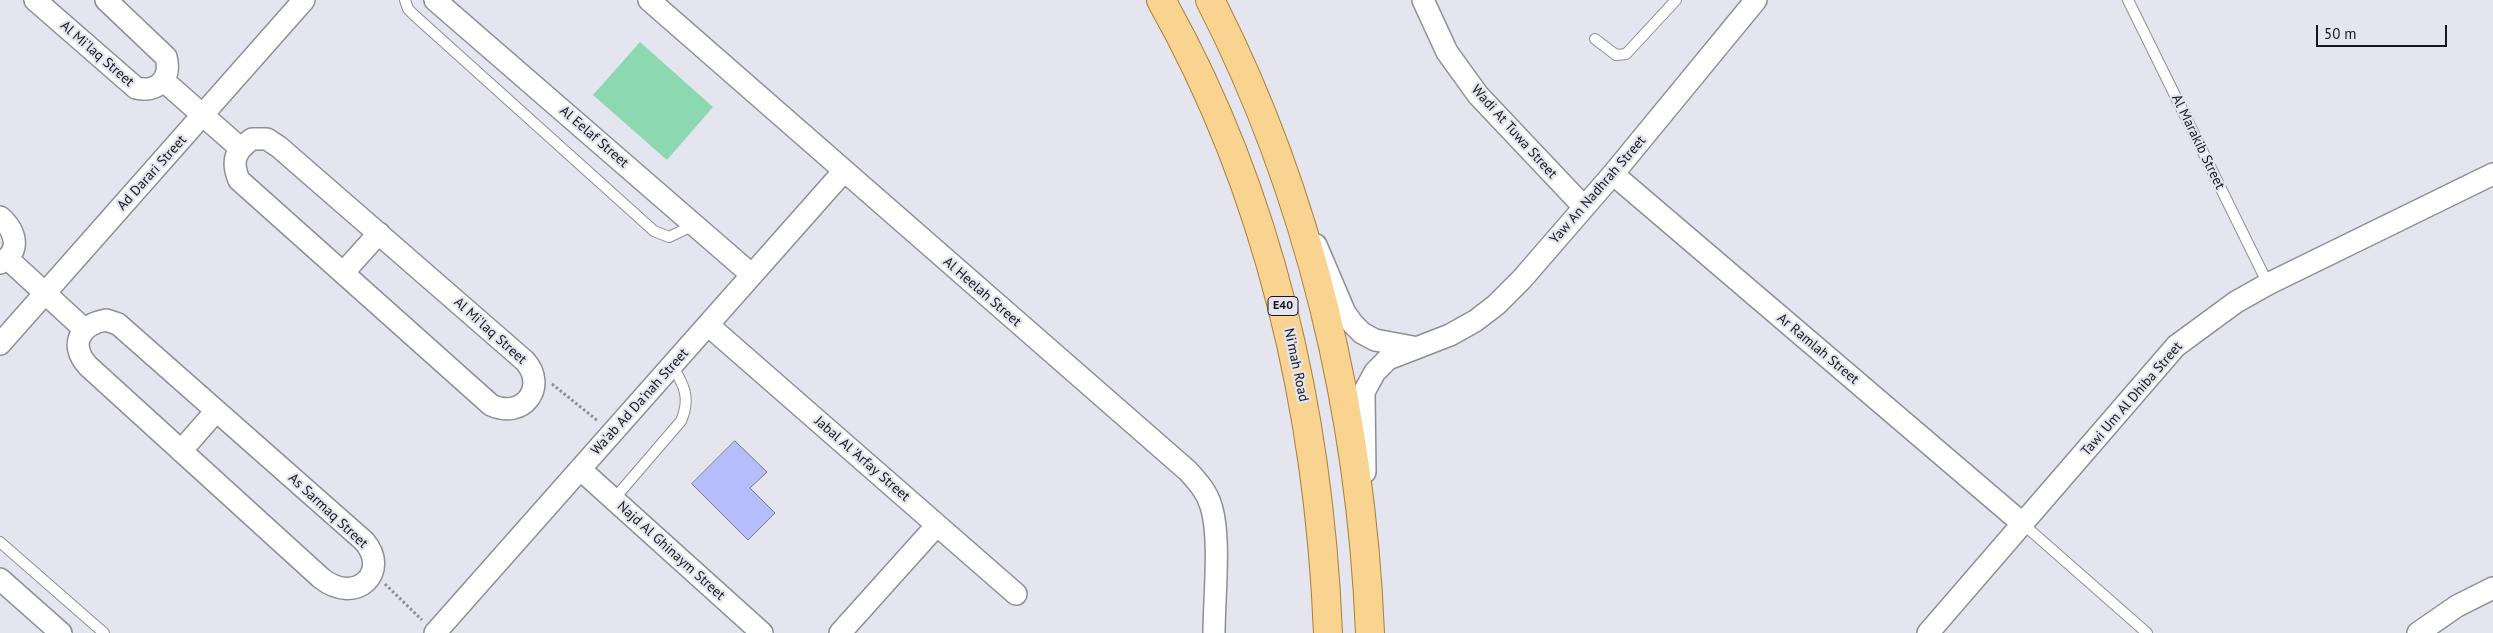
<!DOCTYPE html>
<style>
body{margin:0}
#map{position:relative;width:2493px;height:633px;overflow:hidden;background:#e4e5ee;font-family:"PT Sans",sans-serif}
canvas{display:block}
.scale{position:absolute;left:2316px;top:25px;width:131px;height:22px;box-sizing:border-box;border:2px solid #17171b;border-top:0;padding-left:6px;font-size:15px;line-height:18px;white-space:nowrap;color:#17171b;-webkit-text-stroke:4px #e4e5ee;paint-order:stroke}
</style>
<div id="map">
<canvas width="2493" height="633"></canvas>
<div class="scale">50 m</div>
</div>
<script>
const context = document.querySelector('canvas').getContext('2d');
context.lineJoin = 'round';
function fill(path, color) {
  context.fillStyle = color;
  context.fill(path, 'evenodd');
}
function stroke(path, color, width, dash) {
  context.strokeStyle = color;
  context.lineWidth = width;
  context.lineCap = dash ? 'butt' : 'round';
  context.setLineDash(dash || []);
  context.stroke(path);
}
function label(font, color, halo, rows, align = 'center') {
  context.font = font + ' "PT Sans",sans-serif';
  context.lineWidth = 4.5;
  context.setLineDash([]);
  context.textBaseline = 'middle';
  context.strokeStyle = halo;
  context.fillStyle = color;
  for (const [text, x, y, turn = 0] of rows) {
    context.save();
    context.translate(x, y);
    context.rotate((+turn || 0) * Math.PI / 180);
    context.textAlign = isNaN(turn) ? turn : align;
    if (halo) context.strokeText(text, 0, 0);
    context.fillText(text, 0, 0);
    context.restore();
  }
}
fill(new Path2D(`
 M 640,42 L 713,107 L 667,160 L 593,95 Z`), '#8cd9b1');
const building = new Path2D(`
 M 735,441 L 767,472 L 750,488 L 775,513 L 748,540 L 692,484 Z`);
fill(building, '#b5bdfc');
stroke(building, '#777981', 1);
const lane = new Path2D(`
 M 405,0 L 408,9 L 414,15 L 654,231 L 669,237 L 694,225
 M 2128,0 L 2268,284
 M 1595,39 L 1616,55 L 1626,54 L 1676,0
 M 614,499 L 681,421 C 691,398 684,385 672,365
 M 2023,524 L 2147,633
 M 0,542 L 104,633`);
const street = new Path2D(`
 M 35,0 L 136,88 C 157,93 172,79 166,57 L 106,0
 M 435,0 L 752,275
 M 649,0 L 1188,471 C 1198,482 1207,492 1211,506 C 1221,537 1214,599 1214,633
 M 1423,0 L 1447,52 L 1478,95 L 1583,206
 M 164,81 L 240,148
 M 252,139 L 267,139 L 279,147 L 525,361 C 548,387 523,420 491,405 L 239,180 C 231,161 235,151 252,139 Z
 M 1613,174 L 2023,524
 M 0,217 C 16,231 22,252 0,263
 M 1316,245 L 1345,313 L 1353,324 L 1362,333 L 1375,340 L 1413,347
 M 8,259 L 84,329
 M 343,273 L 379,233
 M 106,320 L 118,324 L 364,541 C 391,572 356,606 321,578 L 88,366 C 69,345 79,325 106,320 Z
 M 708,325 L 1016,594
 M 0,344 L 304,0
 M 181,451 L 216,411
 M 580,469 L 762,633
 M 1365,472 L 1364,392 L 1375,372 L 1388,359 L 1450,335 L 1475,321 L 1496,305 L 1522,279 L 1613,174 L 1756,0
 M 0,579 L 61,633
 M 435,633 L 844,171
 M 840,633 L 937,525
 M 1928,633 L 2176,346 L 2236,302 L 2268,284 L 2493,174
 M 2418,633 L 2457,606 L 2493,588`);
const primary = new Path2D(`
 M 1161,0 C 1270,193 1319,413 1328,633
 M 1210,0 C 1310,195 1361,415 1370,633`);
stroke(lane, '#8d8f97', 12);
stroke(street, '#8d8f97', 24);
stroke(primary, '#a77f38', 30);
stroke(new Path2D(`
 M 552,384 L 598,421
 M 385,584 L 422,620`), '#8d8e94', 3, [2.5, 2.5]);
stroke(lane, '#fff', 10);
stroke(street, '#fff', 21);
stroke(primary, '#f9d491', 28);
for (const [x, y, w] of [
 [1283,306,30]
]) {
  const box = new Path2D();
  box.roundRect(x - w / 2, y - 9.5, w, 19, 4);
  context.fillStyle = '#e4e5ee';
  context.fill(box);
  stroke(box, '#17171b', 1);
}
label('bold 12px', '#17171b', null, [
 ["E40",1283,306]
]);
label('14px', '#17171b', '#e4e5ee', [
 ["Al Mi'laq Street",97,54,41],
 ["Wadi At Tuwa Street",1514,132,48],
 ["Al Eelaf Street",594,137,41],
 ["Al Marakib Street",2198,142,64],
 ["Ad Darari Street",152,173,-48],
 ["Yaw An Nadhrah Street",1598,190,-49],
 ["Al Heelah Street",982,292,41],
 ["Al Mi'laq Street",490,331,42],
 ["Ar Ramlah Street",1818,349,40],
 ["Ni'mah Road",1296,365,78],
 ["Tawi Um Al Dhiba Street",2132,399,-49],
 ["Wa'ab Ad Da'nah Street",640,402,-48],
 ["Jabal Al 'Arfay Street",862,459,41],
 ["As Sarmaq Street",328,511,43],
 ["Najd Al Ghinaym Street",671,551,42]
]);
</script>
